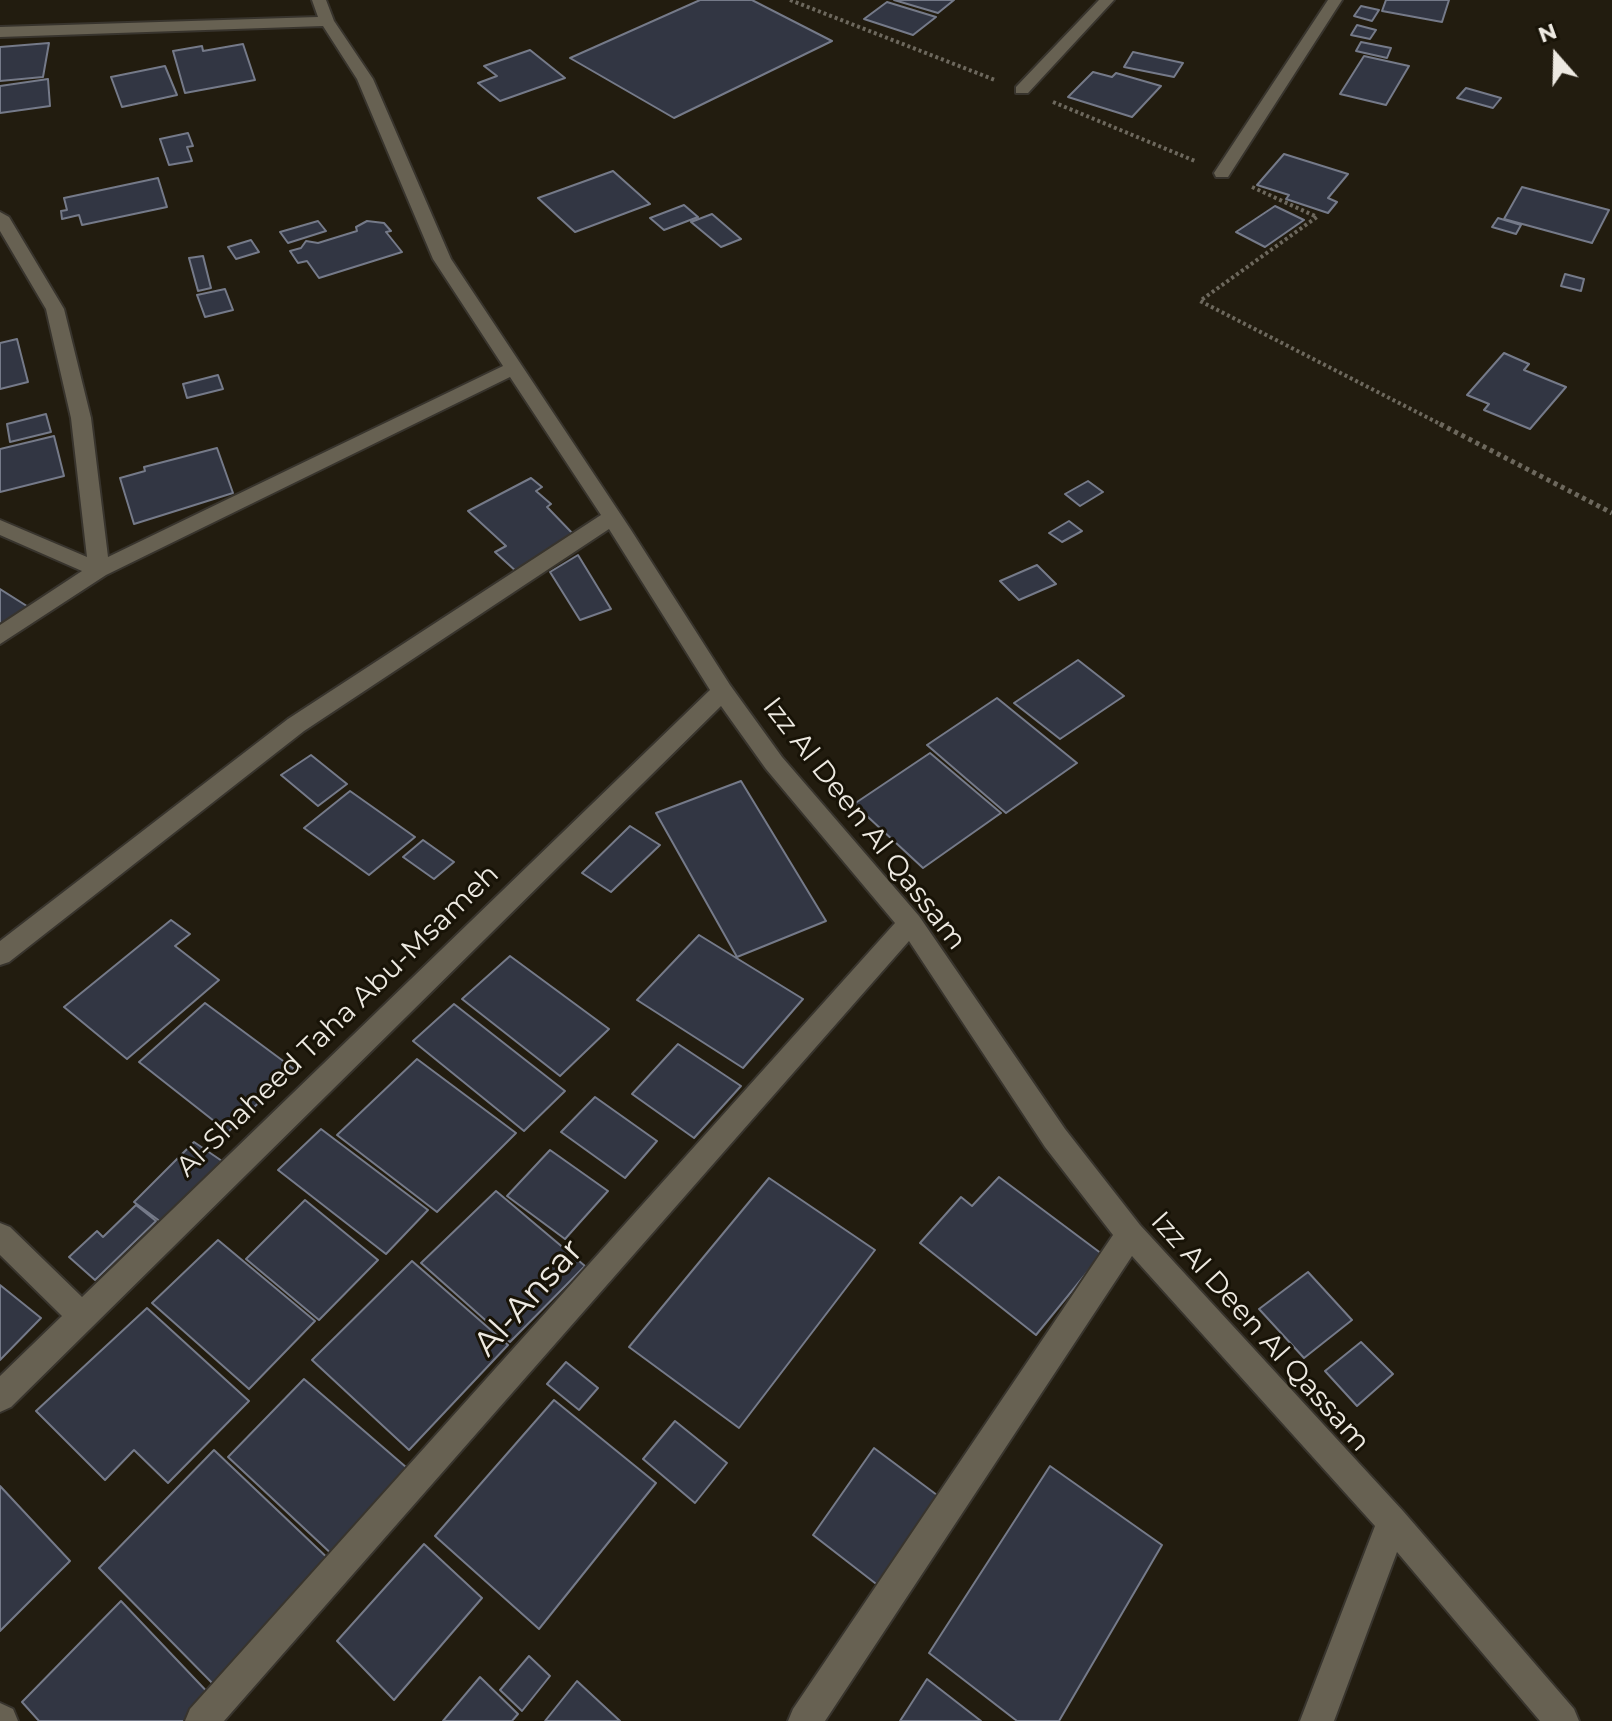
<!DOCTYPE html>
<style>
body{margin:0}
#map{position:relative;width:1612px;height:1721px;overflow:hidden;background:#221c0f;font-family:Montserrat,sans-serif}
canvas{display:block}
.north{position:absolute;left:1516px;top:16px;width:80px;height:80px;-webkit-text-stroke:6px #181307;paint-order:stroke;rotate:340deg;font-size:22px;font-weight:700;line-height:32px;text-align:center;color:#ede9e1}
.north::after{content:'';display:block;margin:auto;width:28px;height:36px;background:#ede9e1;clip-path:polygon(50% 0,100% 100%,50% 72%,0 100%)}
</style>
<div id="map">
<canvas width="1612" height="1721"></canvas>
<div class="north">N</div>
</div>
<script>
const context = document.querySelector('canvas').getContext('2d');
context.lineJoin = 'round';
function fill(path, color) {
  context.fillStyle = color;
  context.fill(path, 'evenodd');
}
function stroke(path, color, width, dash) {
  context.strokeStyle = color;
  context.lineWidth = width;
  context.lineCap = dash ? 'butt' : 'round';
  context.setLineDash(dash || []);
  context.stroke(path);
}
function label(font, color, halo, rows, align = 'center') {
  context.font = font + ' Montserrat,sans-serif';
  context.lineWidth = 6;
  context.setLineDash([]);
  context.textBaseline = 'middle';
  context.strokeStyle = halo;
  context.fillStyle = color;
  for (const [text, x, y, turn = 0] of rows) {
    context.save();
    context.translate(x, y);
    context.rotate((+turn || 0) * Math.PI / 180);
    context.textAlign = isNaN(turn) ? turn : align;
    if (halo) context.strokeText(text, 0, 0);
    context.fillText(text, 0, 0);
    context.restore();
  }
}
const building = new Path2D(`
 M 700,0 L 752,0 L 832,41 L 674,118 L 570,58 Z
 M 894,0 L 954,0 L 938,13 Z
 M 1386,0 L 1449,0 L 1442,22 L 1382,11 Z
 M 887,2 L 936,17 L 913,35 L 864,19 Z
 M 1361,6 L 1379,10 L 1372,21 L 1354,16 Z
 M 1357,25 L 1376,30 L 1370,39 L 1351,35 Z
 M 1361,42 L 1391,48 L 1387,58 L 1356,51 Z
 M 49,43 L 43,77 L 0,81 L 0,47 Z
 M 243,44 L 255,80 L 185,93 L 173,51 L 202,46 L 203,51 Z
 M 530,50 L 565,78 L 500,101 L 478,83 L 497,76 L 484,66 Z
 M 1133,52 L 1183,63 L 1174,77 L 1124,67 Z
 M 1364,56 L 1409,66 L 1386,105 L 1340,94 Z
 M 165,66 L 177,95 L 122,107 L 111,77 Z
 M 1093,72 L 1112,77 L 1116,73 L 1161,86 L 1132,117 L 1068,97 Z
 M 48,79 L 50,106 L 0,113 L 0,86 Z
 M 1466,88 L 1501,98 L 1493,108 L 1457,98 Z
 M 188,133 L 193,146 L 187,147 L 192,161 L 169,165 L 160,139 Z
 M 1284,154 L 1348,174 L 1328,198 L 1337,202 L 1328,213 L 1286,199 L 1289,195 L 1257,185 Z
 M 613,171 L 650,204 L 575,232 L 538,198 Z
 M 158,178 L 167,207 L 82,225 L 79,215 L 62,219 L 61,211 L 67,210 L 64,198 Z
 M 1522,187 L 1609,210 L 1592,243 L 1504,219 Z
 M 684,205 L 698,217 L 664,230 L 650,218 Z
 M 1275,206 L 1304,220 L 1265,247 L 1236,232 Z
 M 712,214 L 741,239 L 721,247 L 691,222 Z
 M 1498,218 L 1521,225 L 1516,234 L 1492,227 Z
 M 318,221 L 326,231 L 288,243 L 280,232 Z
 M 367,221 L 384,223 L 391,231 L 386,232 L 402,252 L 319,278 L 307,261 L 298,263 L 290,251 L 301,248 L 306,241 L 318,243 L 357,231 L 356,227 Z
 M 251,240 L 259,252 L 236,259 L 228,247 Z
 M 203,256 L 211,288 L 198,291 L 189,258 Z
 M 1565,274 L 1584,279 L 1581,291 L 1561,286 Z
 M 225,289 L 233,310 L 205,317 L 197,295 Z
 M 17,339 L 28,382 L 0,389 L 0,343 Z
 M 1504,353 L 1529,364 L 1524,370 L 1566,387 L 1530,429 L 1484,410 L 1489,404 L 1467,395 Z
 M 218,375 L 223,389 L 187,398 L 183,384 Z
 M 46,414 L 51,432 L 10,442 L 7,424 Z
 M 54,436 L 64,476 L 0,492 L 0,449 Z
 M 217,448 L 233,493 L 134,524 L 120,478 L 145,471 L 144,467 Z
 M 531,478 L 542,487 L 536,491 L 551,504 L 547,507 L 575,536 L 518,573 L 495,552 L 506,546 L 468,511 Z
 M 1088,481 L 1103,492 L 1080,506 L 1065,494 Z
 M 1069,521 L 1082,531 L 1062,542 L 1049,533 Z
 M 578,555 L 611,609 L 580,620 L 550,572 Z
 M 1037,565 L 1056,584 L 1019,600 L 1000,581 Z
 M 0,589 L 30,608 L 0,628 Z
 M 1078,660 L 1124,696 L 1060,739 L 1014,703 Z
 M 997,698 L 1077,763 L 1006,813 L 927,745 Z
 M 930,753 L 1001,813 L 923,868 L 854,804 Z
 M 311,755 L 347,784 L 318,806 L 281,775 Z
 M 741,781 L 826,921 L 737,957 L 656,813 Z
 M 350,791 L 415,837 L 369,875 L 304,828 Z
 M 630,826 L 660,845 L 611,892 L 582,873 Z
 M 423,840 L 454,862 L 434,879 L 403,857 Z
 M 171,920 L 190,934 L 175,946 L 219,980 L 127,1059 L 64,1007 Z
 M 699,935 L 803,999 L 743,1068 L 637,1000 Z
 M 510,956 L 609,1029 L 560,1076 L 462,999 Z
 M 205,1003 L 294,1069 L 228,1132 L 139,1062 Z
 M 454,1004 L 565,1091 L 524,1131 L 413,1041 Z
 M 678,1044 L 741,1086 L 694,1138 L 632,1094 Z
 M 417,1059 L 516,1133 L 437,1212 L 337,1135 Z
 M 595,1097 L 657,1141 L 625,1178 L 561,1132 Z
 M 321,1129 L 428,1210 L 386,1254 L 278,1170 Z
 M 194,1142 L 222,1161 L 161,1222 L 134,1202 Z
 M 550,1150 L 608,1191 L 565,1239 L 507,1196 Z
 M 999,1177 L 1102,1254 L 1036,1335 L 920,1243 L 961,1197 L 972,1206 Z
 M 769,1178 L 875,1250 L 739,1428 L 629,1347 Z
 M 496,1191 L 585,1266 L 510,1342 L 421,1263 Z
 M 305,1200 L 378,1260 L 319,1320 L 246,1259 Z
 M 136,1205 L 156,1221 L 95,1280 L 69,1257 L 97,1231 L 103,1237 Z
 M 218,1240 L 315,1321 L 249,1389 L 152,1303 Z
 M 412,1261 L 508,1345 L 409,1450 L 312,1360 Z
 M 1308,1272 L 1352,1320 L 1304,1358 L 1259,1309 Z
 M 0,1285 L 41,1318 L 0,1360 Z
 M 147,1308 L 249,1401 L 168,1483 L 134,1450 L 105,1480 L 36,1411 Z
 M 1361,1342 L 1393,1374 L 1357,1406 L 1325,1371 Z
 M 566,1362 L 598,1388 L 579,1410 L 547,1384 Z
 M 304,1379 L 414,1474 L 337,1559 L 228,1457 Z
 M 554,1400 L 656,1483 L 539,1629 L 435,1536 Z
 M 675,1421 L 727,1463 L 695,1503 L 643,1459 Z
 M 874,1448 L 945,1501 L 884,1590 L 813,1535 Z
 M 214,1450 L 335,1565 L 220,1691 L 99,1568 Z
 M 1050,1466 L 1162,1545 L 1059,1721 L 1017,1721 L 929,1653 Z
 M 0,1486 L 70,1561 L 0,1631 Z
 M 424,1544 L 482,1598 L 394,1700 L 337,1641 Z
 M 121,1601 L 214,1699 L 193,1721 L 39,1721 L 22,1702 Z
 M 529,1656 L 550,1676 L 522,1711 L 500,1690 Z
 M 480,1677 L 518,1714 L 512,1721 L 443,1721 Z
 M 927,1679 L 981,1721 L 900,1721 Z
 M 577,1681 L 620,1721 L 545,1721 Z`);
fill(building, '#323643');
stroke(building, '#757a89', 2);
const minor = new Path2D(`
 M 312,0 L 326,0 L 334,21 L 373,79 L 451,259 L 631,530 L 730,685 L 782,757 L 919,916 L 1065,1129 L 1140,1225 L 1403,1511 L 1574,1709 L 1579,1721 L 1540,1721 L 1397,1552 L 1334,1721 L 1300,1721 L 1375,1526 L 1132,1256 L 825,1721 L 788,1721 L 793,1709 L 1113,1235 L 1045,1147 L 909,941 L 224,1721 L 185,1721 L 190,1709 L 895,923 L 766,769 L 721,706 L 11,1407 L 0,1412 L 0,1376 L 62,1316 L 0,1255 L 0,1223 L 10,1227 L 82,1297 L 710,690 L 609,529 L 304,731 L 9,962 L 0,965 L 0,941 L 288,719 L 601,515 L 510,377 L 106,575 L 0,644 L 0,625 L 82,571 L 0,535 L 0,520 L 87,557 L 71,418 L 46,309 L 0,231 L 0,212 L 9,217 L 64,309 L 91,418 L 108,557 L 503,366 L 433,259 L 357,79 L 323,26 L 0,37 L 0,27 L 318,17 Z
 M 1099,0 L 1114,0 L 1028,93 L 1016,93 L 1016,87 Z
 M 1328,0 L 1342,0 L 1228,177 L 1216,177 L 1214,173 Z
 M 0,1703 L 13,1709 L 18,1721 L 0,1721 Z`);
stroke(minor, '#38342d', 4);
stroke(new Path2D(`
 M 790,0 L 995,80
 M 1053,102 L 1195,161
 M 1252,187 L 1317,217 L 1200,301 L 1444,426`), '#6d685d', 4, [3, 3]);
stroke(new Path2D(`
 M 1440,424 L 1612,513`), '#6d685d', 5, [4, 4]);
fill(minor, '#676152');
label('28px', '#ede9e1', '#181307', [
 ["Izz Al Deen Al Qassam",864,824,52],
 ["Al-Shaheed Taha Abu-Msameh",338,1021,-44],
 ["Izz Al Deen Al Qassam",1260,1332,48]
]);
label('34px', '#ede9e1', '#181307', [
 ["Al-Ansar",529,1298,-48]
]);
</script>
